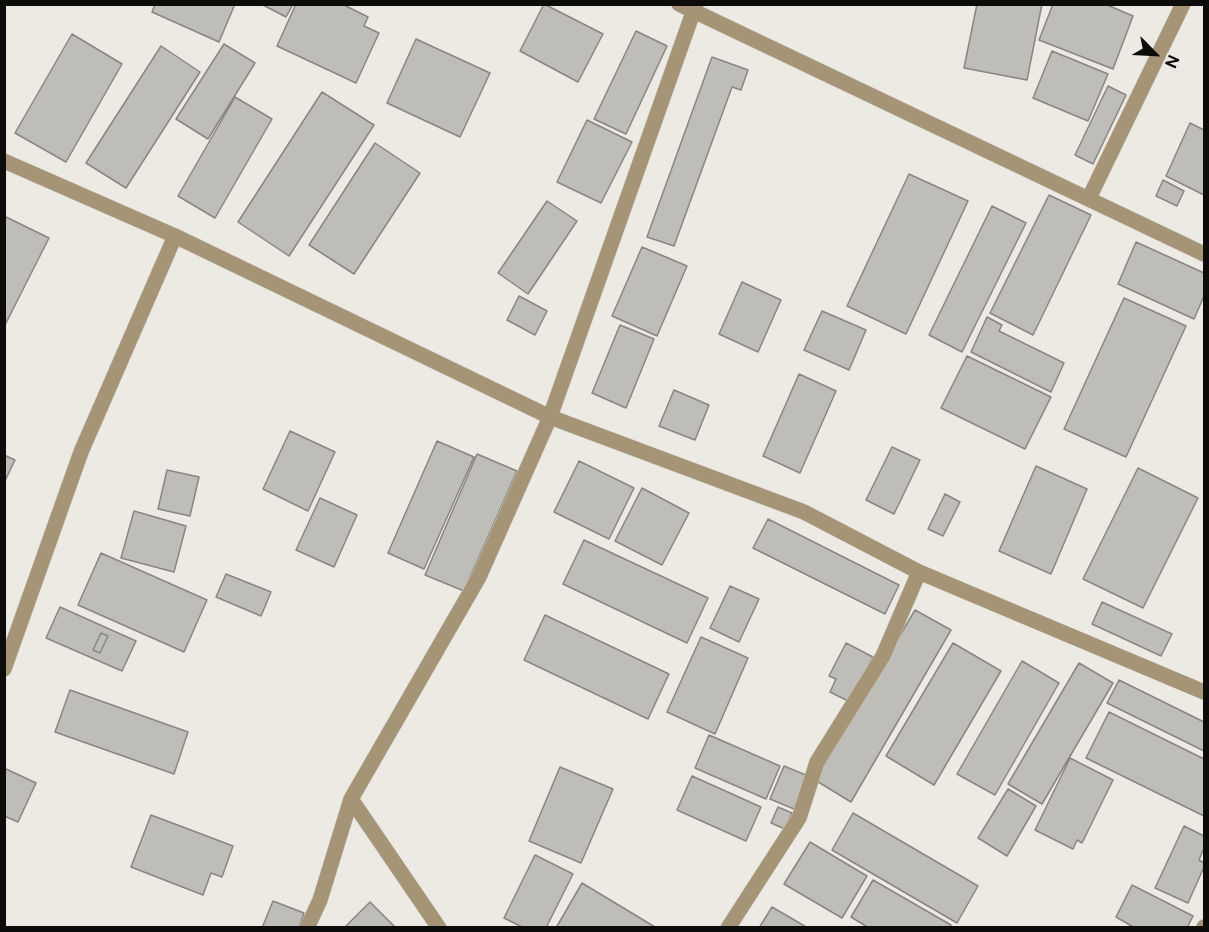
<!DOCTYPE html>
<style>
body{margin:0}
#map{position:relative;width:1209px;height:932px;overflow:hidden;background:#edeae4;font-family:"Public Sans",sans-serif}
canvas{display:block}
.frame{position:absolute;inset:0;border:6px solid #0d0c0a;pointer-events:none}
.north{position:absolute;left:1125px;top:24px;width:60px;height:60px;-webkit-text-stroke:4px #edeae4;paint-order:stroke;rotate:114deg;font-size:16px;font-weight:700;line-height:24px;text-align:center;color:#0d0c0a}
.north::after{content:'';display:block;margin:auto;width:21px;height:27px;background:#0d0c0a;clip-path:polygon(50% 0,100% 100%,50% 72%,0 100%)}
</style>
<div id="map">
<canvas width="1209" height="932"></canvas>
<div class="frame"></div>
<div class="north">N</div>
</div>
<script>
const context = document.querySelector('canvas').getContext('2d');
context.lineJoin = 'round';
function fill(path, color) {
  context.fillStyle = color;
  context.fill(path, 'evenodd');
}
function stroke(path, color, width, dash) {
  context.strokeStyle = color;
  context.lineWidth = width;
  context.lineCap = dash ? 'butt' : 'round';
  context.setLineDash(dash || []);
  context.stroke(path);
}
const building = new Path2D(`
 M 155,4 L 235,4 L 219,42 L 152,12 Z
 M 261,4 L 293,4 L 286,17 Z
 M 296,4 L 342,4 L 368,17 L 364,26 L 379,33 L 356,83 L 277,46 Z
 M 544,4 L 603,34 L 578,82 L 520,51 Z
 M 977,4 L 1042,4 L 1027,80 L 964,68 Z
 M 1053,4 L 1105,4 L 1133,16 L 1113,69 L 1039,40 Z
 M 636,31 L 667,46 L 626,134 L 594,119 Z
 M 72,34 L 122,64 L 66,162 L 15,133 Z
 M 416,39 L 490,73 L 460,137 L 387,103 Z
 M 224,44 L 255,63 L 208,139 L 176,119 Z
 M 161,46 L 200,72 L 126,188 L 86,163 Z
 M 1052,51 L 1108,74 L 1088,121 L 1033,98 Z
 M 712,57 L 748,70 L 741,90 L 732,87 L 674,246 L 647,237 Z
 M 1108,86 L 1126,95 L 1093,164 L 1075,155 Z
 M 322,92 L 374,125 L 289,256 L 238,222 Z
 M 235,97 L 272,119 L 215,218 L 178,196 Z
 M 587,120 L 632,142 L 601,203 L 557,182 Z
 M 1190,123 L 1204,130 L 1204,195 L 1166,176 Z
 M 375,143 L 420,173 L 354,274 L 309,245 Z
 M 909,174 L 968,201 L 906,334 L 847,306 Z
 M 1163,180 L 1184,191 L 1177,206 L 1156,196 Z
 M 1049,195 L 1091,215 L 1033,335 L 990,313 Z
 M 547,201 L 577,221 L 528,294 L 498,273 Z
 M 992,206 L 1026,223 L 962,352 L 929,335 Z
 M 4,216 L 49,238 L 4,327 Z
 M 1136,242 L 1204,273 L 1204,296 L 1194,319 L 1118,284 Z
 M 642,247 L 687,266 L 657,336 L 612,316 Z
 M 742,282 L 781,300 L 758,352 L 719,334 Z
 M 519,296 L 547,311 L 535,335 L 507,320 Z
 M 1124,298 L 1186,326 L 1126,457 L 1064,429 Z
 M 822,311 L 866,330 L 849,370 L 804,350 Z
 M 987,317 L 1002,325 L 999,331 L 1064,363 L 1051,392 L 971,352 Z
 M 620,325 L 654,339 L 626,408 L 592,393 Z
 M 967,356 L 1051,397 L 1025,449 L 941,408 Z
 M 799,374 L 836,391 L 800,473 L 763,456 Z
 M 674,390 L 709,405 L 695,440 L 659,426 Z
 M 290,431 L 335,452 L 308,511 L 263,489 Z
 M 437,441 L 474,457 L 424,569 L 388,553 Z
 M 892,447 L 920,460 L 894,514 L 866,500 Z
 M 477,454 L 517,471 L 464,591 L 425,575 Z
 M 4,455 L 15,460 L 4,483 Z
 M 579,461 L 634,488 L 609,539 L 554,512 Z
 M 1036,466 L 1087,489 L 1051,574 L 999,551 Z
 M 1138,468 L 1198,498 L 1143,608 L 1083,579 Z
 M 167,470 L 199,477 L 190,516 L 158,509 Z
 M 642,488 L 689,513 L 662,565 L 615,541 Z
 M 945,494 L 960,502 L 943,536 L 928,529 Z
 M 320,498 L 357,515 L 334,567 L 296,550 Z
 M 134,511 L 186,526 L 174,572 L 121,558 Z
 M 768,519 L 899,585 L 885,614 L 753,548 Z
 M 584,540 L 708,598 L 687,643 L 563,584 Z
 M 101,553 L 207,600 L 184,652 L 78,605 Z
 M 226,574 L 271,592 L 261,616 L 216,597 Z
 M 730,586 L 759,599 L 739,642 L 710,628 Z
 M 1102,602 L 1172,634 L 1161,656 L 1092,624 Z
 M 60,607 L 136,641 L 122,671 L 46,638 ZM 101,633 L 108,636 L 100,653 L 93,650 Z
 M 915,610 L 951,630 L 851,802 L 815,780 Z
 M 545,615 L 669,674 L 648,719 L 524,660 Z
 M 101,633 L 108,636 L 100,653 L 93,650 Z
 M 701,637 L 748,658 L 715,734 L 667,712 Z
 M 846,643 L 873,657 L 850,702 L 830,692 L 836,679 L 829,676 Z
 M 953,643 L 1001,671 L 934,785 L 886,756 Z
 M 1022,661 L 1059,683 L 995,795 L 957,774 Z
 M 1079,663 L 1113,683 L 1042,804 L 1008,784 Z
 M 1119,680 L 1204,722 L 1204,751 L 1107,703 Z
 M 70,690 L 188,732 L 174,774 L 55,732 Z
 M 1109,712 L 1204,759 L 1204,816 L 1086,758 Z
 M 709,735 L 780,766 L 766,799 L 695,768 Z
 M 1070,758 L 1113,780 L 1082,843 L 1077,840 L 1073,849 L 1035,830 Z
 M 784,766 L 808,776 L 794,809 L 770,799 Z
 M 560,767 L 613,789 L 581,863 L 529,841 Z
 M 4,768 L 36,783 L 18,822 L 4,816 Z
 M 692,776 L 761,807 L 746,841 L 677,810 Z
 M 1008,789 L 1036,806 L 1007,856 L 978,838 Z
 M 778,807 L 792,813 L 785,829 L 771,823 Z
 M 853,813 L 978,886 L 957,923 L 832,850 Z
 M 151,815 L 233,846 L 222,877 L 211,873 L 203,895 L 131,867 Z
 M 1184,826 L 1204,836 L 1204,848 L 1199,860 L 1204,863 L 1204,867 L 1188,903 L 1155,888 Z
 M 810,842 L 867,876 L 842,918 L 784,884 Z
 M 535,855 L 573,874 L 546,928 L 524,928 L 504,918 Z
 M 873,880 L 951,925 L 950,928 L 869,928 L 851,917 Z
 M 582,883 L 655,927 L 654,928 L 556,928 Z
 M 1132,885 L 1193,916 L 1187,928 L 1135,928 L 1116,917 Z
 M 273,901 L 304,913 L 299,928 L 262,928 Z
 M 370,902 L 396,928 L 344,928 Z
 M 772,907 L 808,928 L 759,928 Z`);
fill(building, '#bfbdb7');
stroke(building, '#898681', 1.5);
const minor = new Path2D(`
 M 679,4 L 1204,254
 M 4,161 L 175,236 L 550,417 L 804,512 L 919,572 L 1204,692
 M 1089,198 L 1183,4
 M 4,669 L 81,452 L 175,236
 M 307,928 L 320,900 L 351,799
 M 439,928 L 351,799 L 479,577 L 550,417 L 696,4
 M 728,928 L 799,818 L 817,762 L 883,656 L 919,572
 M 1204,928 L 1204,927`);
stroke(minor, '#c9c6c1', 16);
stroke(minor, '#a59475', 15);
</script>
